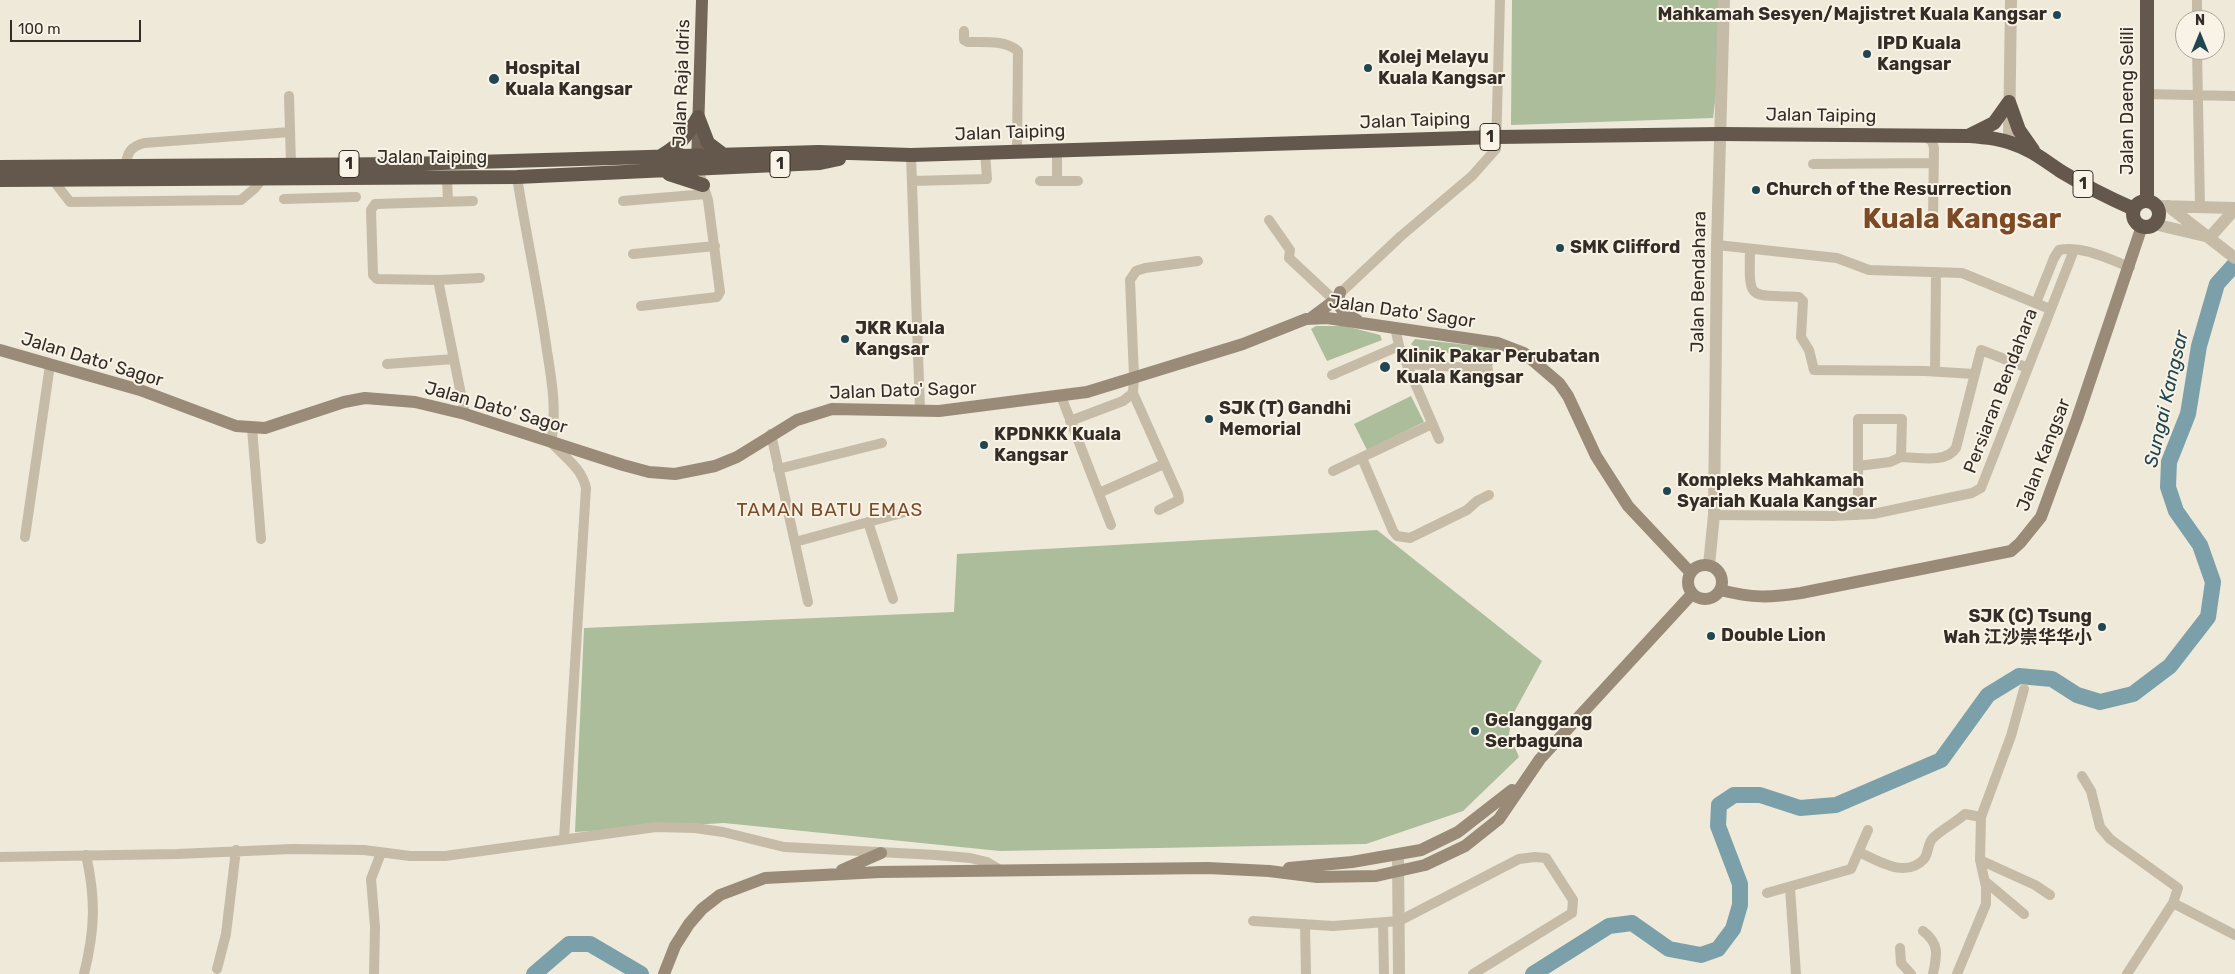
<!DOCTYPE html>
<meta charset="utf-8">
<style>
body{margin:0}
#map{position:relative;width:2235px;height:974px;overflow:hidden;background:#efe9da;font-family:Rubik,sans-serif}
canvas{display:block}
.north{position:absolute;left:2175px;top:10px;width:50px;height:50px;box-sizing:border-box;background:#f8f3e6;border:1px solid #aaa49a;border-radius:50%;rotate:0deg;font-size:14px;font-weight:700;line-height:20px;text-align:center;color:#342d27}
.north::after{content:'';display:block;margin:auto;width:18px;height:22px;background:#204652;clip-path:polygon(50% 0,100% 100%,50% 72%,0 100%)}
.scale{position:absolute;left:10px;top:20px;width:131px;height:22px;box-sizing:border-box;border:2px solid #342d27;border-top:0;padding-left:6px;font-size:15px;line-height:18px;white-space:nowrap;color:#342d27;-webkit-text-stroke:4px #f8f3e6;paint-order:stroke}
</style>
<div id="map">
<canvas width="2235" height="974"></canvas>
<div class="north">N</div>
<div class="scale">100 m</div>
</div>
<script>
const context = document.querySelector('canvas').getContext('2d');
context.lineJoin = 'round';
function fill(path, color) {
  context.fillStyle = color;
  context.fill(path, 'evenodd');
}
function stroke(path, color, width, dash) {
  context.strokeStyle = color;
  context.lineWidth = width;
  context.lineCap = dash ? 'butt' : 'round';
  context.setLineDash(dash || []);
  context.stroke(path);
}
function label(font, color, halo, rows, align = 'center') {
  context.font = font + ' Rubik,"Noto Sans SC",sans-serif';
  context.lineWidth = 4;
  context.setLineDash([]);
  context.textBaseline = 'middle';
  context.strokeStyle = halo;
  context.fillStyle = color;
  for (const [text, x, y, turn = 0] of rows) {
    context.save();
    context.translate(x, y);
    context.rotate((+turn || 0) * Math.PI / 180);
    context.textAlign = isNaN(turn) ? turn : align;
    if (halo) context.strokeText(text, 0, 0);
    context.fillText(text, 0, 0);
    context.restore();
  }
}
fill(new Path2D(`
 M 1512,0 L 1718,0 L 1718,78 L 1713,118 L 1511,125 Z
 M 1316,326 L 1345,326 L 1380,335 L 1382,340 L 1327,361 L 1311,329 Z
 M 1415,339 L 1495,348 L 1498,351 L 1498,355 L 1490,370 C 1477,354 1439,351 1419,351 L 1411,344 Z
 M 1411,396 L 1424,422 L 1367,450 L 1354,424 Z
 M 1377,530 L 1542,661 L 1512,716 L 1509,734 L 1519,757 L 1463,811 L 1366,844 L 1000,851 L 724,823 L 575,832 L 584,628 L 954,612 L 957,554 Z`), '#acbd9b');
stroke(new Path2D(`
 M 534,974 L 569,944 L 590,944 L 641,974
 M 1533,974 L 1609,926 L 1632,923 L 1669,949 L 1701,955 L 1718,949 L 1733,929 L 1740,905 L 1740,884 L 1718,826 L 1719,805 L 1734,795 L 1760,795 L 1800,808 L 1836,805 L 1941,760 L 1988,695 L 2019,676 L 2052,679 L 2077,695 L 2100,702 L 2133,694 L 2170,666 L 2208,617 L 2213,582 L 2200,545 L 2176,511 L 2168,487 L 2169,462 L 2188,414 L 2199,346 L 2217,284 L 2235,264`), '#7ba0aa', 16);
stroke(new Path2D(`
 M 2197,0 L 2197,20
 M 964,31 L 964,40 L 968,42 C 984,42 1005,40 1018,51 L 1017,151
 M 2197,50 L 2200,207
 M 2146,94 L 2235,96
 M 289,96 L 291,164
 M 1924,136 L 1932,141 L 1934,148 L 1933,218
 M 1057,150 L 1057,181
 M 911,155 L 920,410
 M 1813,164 L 1933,163
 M 125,166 C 128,152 130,147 144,143 L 290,132
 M 517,177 C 526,235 539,292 547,351 C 552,382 557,411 551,442 C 564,457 582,468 586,488 L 564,839
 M 447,178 L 448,201
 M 53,180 L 70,202 L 241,200 L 254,189 L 263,178
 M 912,181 L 987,179 L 985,152
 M 1040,181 L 1078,181
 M 284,199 L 356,197
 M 473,201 L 375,204 L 371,210 L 373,275 L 377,279 L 438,280 L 480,278
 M 623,201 L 706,194
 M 1269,220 L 1290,250 L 1289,258 L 1334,300
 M 1717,245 L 1837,258 L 1869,270 L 1962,273 L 2050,309
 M 1750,249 C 1749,303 1748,294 1799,297 L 1803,301 L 1801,337 L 1809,350 L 1814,370 L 1925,371 L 1974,374
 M 633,254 L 715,246
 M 438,280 L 465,414
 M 1335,298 L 1401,236 L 1472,176 L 1496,149 L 1500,0
 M 2036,303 L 2054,258 L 2059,250 C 2082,245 2109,259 2130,267
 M 641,306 L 717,297 L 720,292 L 708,200 L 701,178
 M 1395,327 L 1399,346 L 1439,439
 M 387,364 L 454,359
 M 1408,364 L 1488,369
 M 1935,372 L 1936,272
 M 1332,375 L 1399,346
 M 1133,393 L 1178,494 L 1179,500 L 1159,510
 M 1061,396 L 1111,525
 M 1070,421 L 1123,401 L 1133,393 L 1134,377 L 1130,280 L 1136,271 L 1145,268 L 1198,261
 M 252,428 L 261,539
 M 771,434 L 808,602
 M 1901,457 C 1917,457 1946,464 1956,448 L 1981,350 L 2028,368
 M 1362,458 L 1393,531 L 1397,536 L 1410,538 L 1467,510 L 1477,501 L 1489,495
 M 1858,466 L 1890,462 L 1901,457 L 1902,419 L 1858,419 L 1858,515
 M 778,469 L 882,443
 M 1333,471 L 1432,424
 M 1099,493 L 1164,464
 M 1714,515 L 1833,516 L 1873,514 L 1972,493 L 1981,488 L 2074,250
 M 868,522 L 893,599
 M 25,537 L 50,365
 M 795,542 L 905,512
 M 2082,776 L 2091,791 L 2100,827 L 2110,839 L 2178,888 L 2173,903 L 2127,974
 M 1859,852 C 1878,861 1906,879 1924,859 C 1929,853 1927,844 1933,838 C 1942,829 1955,823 1965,814 L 1981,817
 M 0,857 L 177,854 L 292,849 L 364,850 L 410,856 L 445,856 L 656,827 L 695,828 L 723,832 L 784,847 L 936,855 L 970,858 L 987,862 L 1002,871
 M 1980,860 L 2035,885 L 2050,895
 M 1986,882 L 2024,914
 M 1790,888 L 1796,974
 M 1767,893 L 1851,869 L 1868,830
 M 2173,903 L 2235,935
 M 1253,921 L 1333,926 L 1399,921 L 1519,859 L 1535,857 L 1546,858 L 1573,900 L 1572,913 L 1473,974
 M 1383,923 L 1384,974
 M 1305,924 L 1306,974
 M 1923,931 C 1940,944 1937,955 1933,974
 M 1900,948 L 1901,963 L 1911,974
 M 217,969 L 226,934 L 236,850
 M 84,974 C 95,930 96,899 86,855
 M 374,974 L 375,927 L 371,879 L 381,853
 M 1957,974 L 1986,904 L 1986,887 L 1980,860 L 1981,817 L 2011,736 L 2024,689`), '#c6bba7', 10);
stroke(new Path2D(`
 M 2009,142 L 2011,0
 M 2156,206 L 2235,208
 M 2168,206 L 2235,258
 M 2154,224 L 2205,236
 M 2210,237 L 2235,209
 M 1709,565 L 1714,515 L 1717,245 L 1724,0
 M 1398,855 L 1399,974`), '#c6bba7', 12);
stroke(new Path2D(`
 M 1340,292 C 1335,309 1344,312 1357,320
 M 1311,318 L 1331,303
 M 0,350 L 140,390 L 236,426 L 265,428 L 344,402 L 365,398 L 415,402 L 465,414 L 623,465 L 649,472 L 675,474 L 715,466 L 737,457 L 797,420 L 832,409 L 939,411 L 1087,392 L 1243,344 L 1306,319 L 1327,318 L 1498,343 L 1524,353 L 1559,383 L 1568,396 L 1596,456 L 1628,506 L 1690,572
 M1688 582a17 17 0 1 1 34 0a17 17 0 1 1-34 0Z
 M 1720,590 C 1753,598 1768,598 1801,593 L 2011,551 L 2020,543 L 2041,517 L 2077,419 L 2142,226
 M 1289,868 L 1352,862 L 1421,850 L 1458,832 L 1512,790
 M 842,870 L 881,853
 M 664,974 L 675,946 L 689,924 L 702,909 L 720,895 L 765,878 L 880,872 L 1208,868 L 1269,871 L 1317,877 L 1376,876 L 1425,865 L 1465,846 L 1499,819 L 1540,759 L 1692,594`), '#9a8b79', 12);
stroke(new Path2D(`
 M 697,165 L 702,0`), '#746759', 12);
stroke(new Path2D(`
 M 2009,102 L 2019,130 L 2033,150
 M 698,117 L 708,143 L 724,155
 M 1970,135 L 1994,123 L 2009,102
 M 661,156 C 680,144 687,137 698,117
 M 0,167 L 407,164 L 819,152 L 911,155 L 1497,137 L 1720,134 L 1969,136 C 1983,137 1998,138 2011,143 C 2031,149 2045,161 2062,172 C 2085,186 2109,198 2134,209
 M 669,174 L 703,185
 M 0,180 L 517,177 L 820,163 L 839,159
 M 2147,201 L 2147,0
 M2133 214a13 13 0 1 1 26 0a13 13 0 1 1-26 0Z`), '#64584c', 14);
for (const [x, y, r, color] of [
 [2057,15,5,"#204652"],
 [1867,54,5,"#204652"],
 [1368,68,5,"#204652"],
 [494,79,6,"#204652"],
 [1756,190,5,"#204652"],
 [1560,248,5,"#204652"],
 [845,339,5,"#204652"],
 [1385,367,6,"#204652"],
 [1209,419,5,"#204652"],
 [984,445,5,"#204652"],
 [1667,491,5,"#204652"],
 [2102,627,5,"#204652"],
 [1711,636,5,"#204652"],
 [1475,731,5,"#204652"]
]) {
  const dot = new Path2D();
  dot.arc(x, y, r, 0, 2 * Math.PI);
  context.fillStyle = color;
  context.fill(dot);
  stroke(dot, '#f8f3e6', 2);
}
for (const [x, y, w] of [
 [1490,137,20],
 [349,164,20],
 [780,164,20],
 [2083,184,20]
]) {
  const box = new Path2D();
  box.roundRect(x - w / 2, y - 13.5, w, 27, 4);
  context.fillStyle = '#f8f3e6';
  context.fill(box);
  stroke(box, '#342d27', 1);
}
label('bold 16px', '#342d27', null, [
 ["1",1490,137],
 ["1",349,164],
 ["1",780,164],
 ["1",2083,184]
]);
label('bold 18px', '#342d27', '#f8f3e6', [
 ["Mahkamah Sesyen/Majistret Kuala Kangsar",2047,15,"right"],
 ["IPD Kuala",1877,44],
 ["Kangsar",1877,65],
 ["Kolej Melayu",1378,58],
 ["Kuala Kangsar",1378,79],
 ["Hospital",505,69],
 ["Kuala Kangsar",505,90],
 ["Church of the Resurrection",1766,190],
 ["SMK Clifford",1570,248],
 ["JKR Kuala",855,329],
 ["Kangsar",855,350],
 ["Klinik Pakar Perubatan",1396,357],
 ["Kuala Kangsar",1396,378],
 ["SJK (T) Gandhi",1219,409],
 ["Memorial",1219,430],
 ["KPDNKK Kuala",994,435],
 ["Kangsar",994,456],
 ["Kompleks Mahkamah",1677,481],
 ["Syariah Kuala Kangsar",1677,502],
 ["SJK (C) Tsung",2092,617,"right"],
 ["Wah 江沙崇华华小",2092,638,"right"],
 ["Double Lion",1721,636],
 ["Gelanggang",1485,721],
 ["Serbaguna",1485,742]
], 'left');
label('18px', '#342d27', '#f8f3e6', [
 ["Jalan Raja Idris",682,83,-88],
 ["Jalan Daeng Selili",2128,101,-90],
 ["Jalan Taiping",1821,116,1],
 ["Jalan Taiping",1415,121,-2],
 ["Jalan Taiping",1010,133,-2],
 ["Jalan Taiping",432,158],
 ["Jalan Bendahara",1699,282,-89],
 ["Jalan Dato' Sagor",1402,312,8],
 ["Jalan Dato' Sagor",92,360,17],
 ["Jalan Dato' Sagor",903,391,-2],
 ["Persiaran Bendahara",2001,391,-69],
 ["Jalan Dato' Sagor",496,408,16],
 ["Jalan Kangsar",2044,455,-69]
]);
label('italic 19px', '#204652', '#f8f3e6', [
 ["Sungai Kangsar",2167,399,-77]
]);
context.letterSpacing = '1px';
label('19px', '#7d4a26', '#f8f3e6', [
 ["TAMAN BATU EMAS",830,511]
]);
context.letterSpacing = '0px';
label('bold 28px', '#7d4a26', '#f8f3e6', [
 ["Kuala Kangsar",1962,220]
]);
</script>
